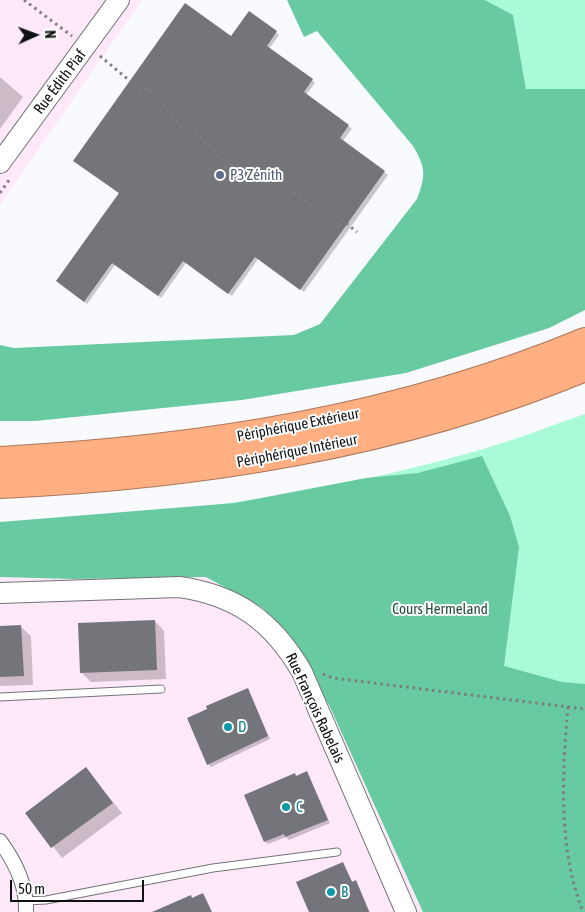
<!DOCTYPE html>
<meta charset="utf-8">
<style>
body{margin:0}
#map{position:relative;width:585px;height:912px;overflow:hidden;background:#f9fafe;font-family:"Asap Condensed",sans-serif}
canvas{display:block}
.north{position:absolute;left:10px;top:10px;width:50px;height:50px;-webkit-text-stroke:4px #fff;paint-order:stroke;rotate:88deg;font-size:14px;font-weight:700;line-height:20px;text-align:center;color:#101113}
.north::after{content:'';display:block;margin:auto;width:18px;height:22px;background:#101113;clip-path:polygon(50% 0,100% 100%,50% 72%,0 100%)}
.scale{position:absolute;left:10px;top:880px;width:134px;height:22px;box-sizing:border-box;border:2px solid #101113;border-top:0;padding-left:6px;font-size:15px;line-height:18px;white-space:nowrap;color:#101113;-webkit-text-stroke:4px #fff;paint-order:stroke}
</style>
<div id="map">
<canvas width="585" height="912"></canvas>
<div class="north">N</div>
<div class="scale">50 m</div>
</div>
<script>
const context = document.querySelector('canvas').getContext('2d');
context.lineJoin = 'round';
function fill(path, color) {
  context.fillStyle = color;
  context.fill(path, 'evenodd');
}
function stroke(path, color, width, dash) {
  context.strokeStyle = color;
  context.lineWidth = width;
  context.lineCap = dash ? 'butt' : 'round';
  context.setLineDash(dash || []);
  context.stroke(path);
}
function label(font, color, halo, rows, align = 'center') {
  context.font = font + ' "Asap Condensed",sans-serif';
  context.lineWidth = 4;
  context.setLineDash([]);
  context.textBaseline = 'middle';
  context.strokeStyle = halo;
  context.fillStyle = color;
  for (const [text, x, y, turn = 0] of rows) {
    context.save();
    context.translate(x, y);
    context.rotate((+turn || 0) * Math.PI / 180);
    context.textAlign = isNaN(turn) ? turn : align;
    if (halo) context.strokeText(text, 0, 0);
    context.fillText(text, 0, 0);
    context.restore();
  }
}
fill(new Path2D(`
 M 0,0 L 142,0 L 0,205 Z
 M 0,577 L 73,579 L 206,577 L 263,608 L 290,638 L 330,707 L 423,912 L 0,912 Z`), '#ffe9f8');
fill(new Path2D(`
 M 485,0 L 585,0 L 585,89 L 526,89 L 513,15 Z
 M 585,414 L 585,912 L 423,912 L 330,707 L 290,638 L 263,608 L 206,577 L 198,507 C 287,497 379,478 466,454 C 506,443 545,428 585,414 Z`), '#a8fbd6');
fill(new Path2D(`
 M 287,0 L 485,0 L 513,15 L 526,89 L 585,89 L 585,310 L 549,328 L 406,373 L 242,400 L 35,421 L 0,421 L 0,345 L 14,348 L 294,335 L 320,324 L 417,199 C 426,175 426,168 413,146 L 317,31 L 304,37 Z
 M 482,456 L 510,516 L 519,547 L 504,666 L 562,682 L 585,684 L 585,912 L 423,912 L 330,707 L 290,638 L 263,608 L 206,577 L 73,579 L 0,577 L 0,522 L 235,503 L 366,478 L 418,473 Z`), '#68caa1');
fill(new Path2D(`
 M 276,32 L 279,35 L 269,49 L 312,80 L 315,83 L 306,95 L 352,129 L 342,142 L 388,175 L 304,292 L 258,259 L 232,296 L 186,263 L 161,298 L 115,265 L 87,304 L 61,284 L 120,194 L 77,163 L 231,38 Z
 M 0,77 L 23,97 L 0,129 Z
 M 155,621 L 164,631 L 166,679 L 91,682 L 82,673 Z
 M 21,627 L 31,636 L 33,685 L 0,686 L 0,628 Z
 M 248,689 L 270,739 L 211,767 L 208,764 Z
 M 86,769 L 122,813 L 62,858 L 27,813 Z
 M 307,772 L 330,823 L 289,840 L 286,837 L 268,844 L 265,841 L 294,774 L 297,777 Z
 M 343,864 L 353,883 L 358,885 L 370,912 L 310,912 Z`), '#0003');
fill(new Path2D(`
 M 185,3 L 231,36 L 249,11 L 277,31 L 267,46 L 313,79 L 304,92 L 349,125 L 340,138 L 385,171 L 300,290 L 255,257 L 228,294 L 183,261 L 158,296 L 112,263 L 84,302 L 56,281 L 119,193 L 73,161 Z
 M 155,620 L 157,670 L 80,673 L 78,623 Z
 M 21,625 L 24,676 L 0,677 L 0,626 Z
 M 248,688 L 268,736 L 207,765 L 187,718 L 207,709 L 206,706 Z
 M 86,767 L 113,803 L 51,848 L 25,813 Z
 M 307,771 L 328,820 L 285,837 L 284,834 L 264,842 L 244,795 L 295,773 L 296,776 Z
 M 343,862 L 352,882 L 356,880 L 369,912 L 309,912 L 296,882 Z
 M 203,893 L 212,912 L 152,912 L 191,895 L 192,898 Z`), '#74757b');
const lane = new Path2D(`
 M 0,697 L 161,689
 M 26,901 L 46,900 L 213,868 L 337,852`);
const street = new Path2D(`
 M 0,841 C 15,862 27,885 26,912`);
const secondary = new Path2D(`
 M 0,163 L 119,0
 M 0,593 L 179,587 C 237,595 273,622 302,672 L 406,912`);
const highway = new Path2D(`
 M 0,460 C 203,449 396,419 585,341
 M 0,485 C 199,476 400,445 585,368`);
stroke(lane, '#727379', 9);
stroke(street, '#727379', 16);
stroke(secondary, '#727379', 22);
stroke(highway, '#ab785a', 28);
stroke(new Path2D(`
 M 24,0 L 72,36
 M 100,56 L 142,91 L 149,88 L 183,129 L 192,127 L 226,167 L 233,165 L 278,190 L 286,187 L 327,218 L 336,215 L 357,232
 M 0,193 L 9,180
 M 323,674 L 333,678 L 585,709
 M 568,707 C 562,774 558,849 583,912`), '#7c7d80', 3, [2.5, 4]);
stroke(lane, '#fff', 7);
stroke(street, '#fff', 14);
stroke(secondary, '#fff', 20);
stroke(highway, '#ffaf81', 26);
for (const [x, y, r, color] of [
 [220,175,5,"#5c6f8a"],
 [228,727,5,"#0f9aa8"],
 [286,807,5,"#0f9aa8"],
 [331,892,5,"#0f9aa8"]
]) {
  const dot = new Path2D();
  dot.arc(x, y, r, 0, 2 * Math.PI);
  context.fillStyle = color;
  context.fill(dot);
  stroke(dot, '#fff', 2);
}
label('15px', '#101113', '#fff', [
 ["Rue Édith Piaf",60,82,-53],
 ["Périphérique Extérieur",298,425,-11],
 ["Périphérique Intérieur",297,451,-11],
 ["Rue François Rabelais",315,708,65]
]);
label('15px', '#4e5e75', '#fff', [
 ["P3 Zénith",230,175]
], 'left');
label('15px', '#234d3c', '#fff', [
 ["Cours Hermeland",440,609]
]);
label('15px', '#0d838f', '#fff', [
 ["D",238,727],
 ["C",296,807],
 ["B",341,892]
], 'left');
</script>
